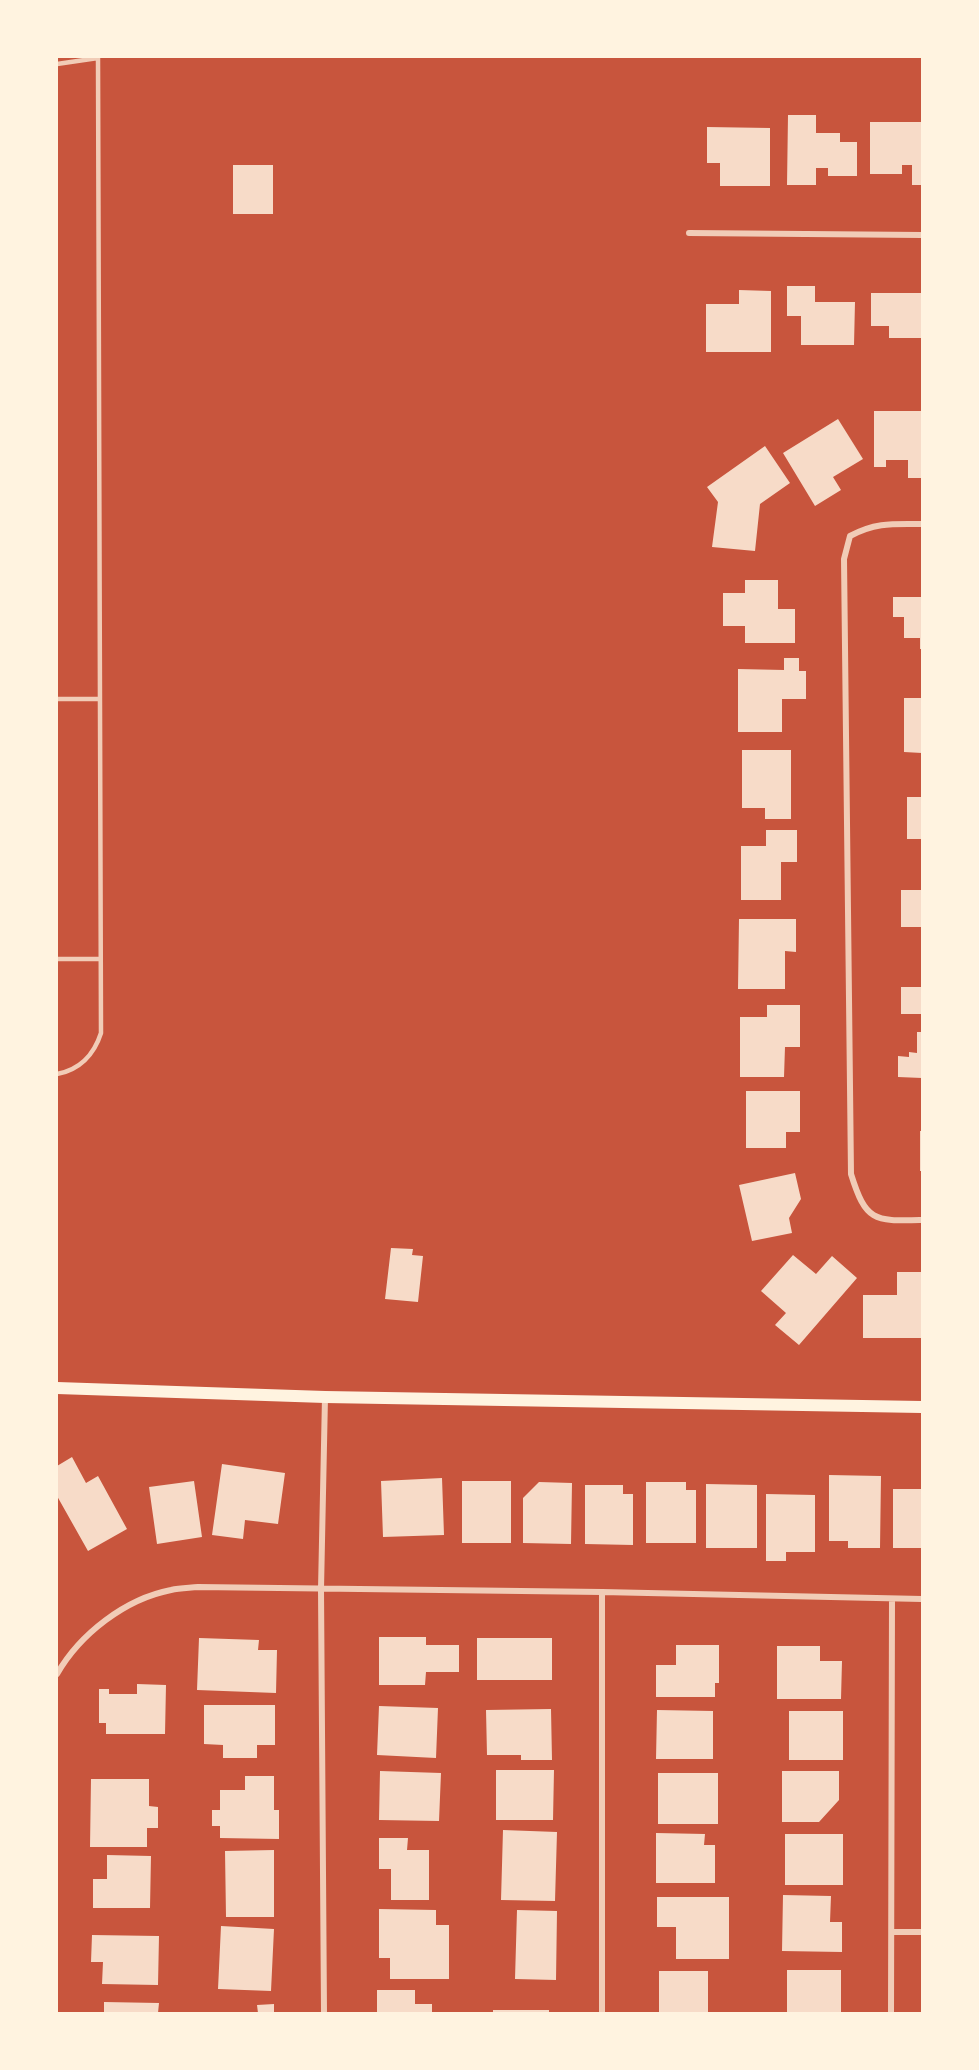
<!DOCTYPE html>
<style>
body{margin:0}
#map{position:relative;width:979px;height:2070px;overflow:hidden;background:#c8553d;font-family:Helvetica,sans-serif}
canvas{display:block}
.frame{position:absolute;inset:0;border:58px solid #fff3e0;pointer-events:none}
</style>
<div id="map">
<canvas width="979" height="2070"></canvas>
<div class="frame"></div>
</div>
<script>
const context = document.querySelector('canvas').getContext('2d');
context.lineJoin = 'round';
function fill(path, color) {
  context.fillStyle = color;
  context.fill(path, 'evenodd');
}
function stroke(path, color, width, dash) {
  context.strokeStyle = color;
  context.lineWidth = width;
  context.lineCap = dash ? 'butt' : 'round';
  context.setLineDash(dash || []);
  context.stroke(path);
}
fill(new Path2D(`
 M 788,115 L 816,115 L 816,133 L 840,133 L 840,142 L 857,142 L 857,176 L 828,176 L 828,168 L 816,168 L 816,185 L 787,185 Z
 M 870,122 L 922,122 L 922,185 L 912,185 L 912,165 L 902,165 L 902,174 L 870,174 Z
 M 707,127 L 770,128 L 770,186 L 720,186 L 720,163 L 707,163 Z
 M 233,165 L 273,165 L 273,214 L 233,214 Z
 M 787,286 L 815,286 L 815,302 L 855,302 L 854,345 L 801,345 L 801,316 L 787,316 Z
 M 739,290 L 771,291 L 771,352 L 706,352 L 706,304 L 739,304 Z
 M 871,293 L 922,293 L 922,338 L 889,338 L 889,326 L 871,326 Z
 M 874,411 L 922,411 L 922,478 L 908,478 L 908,460 L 886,460 L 886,467 L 874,467 Z
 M 838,419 L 863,459 L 833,477 L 841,490 L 815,506 L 783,453 Z
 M 765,446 L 790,483 L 760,504 L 755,551 L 712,547 L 718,502 L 707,487 Z
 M 745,580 L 778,580 L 778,609 L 795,609 L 795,643 L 745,643 L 745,626 L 723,626 L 723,593 L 745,593 Z
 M 893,597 L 922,597 L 922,649 L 920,649 L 920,638 L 904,638 L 904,617 L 893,617 Z
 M 784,658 L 799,658 L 799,671 L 806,671 L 806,699 L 782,699 L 782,732 L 738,732 L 738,669 L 784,670 Z
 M 904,698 L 922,698 L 922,753 L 904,752 Z
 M 742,750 L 791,750 L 791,819 L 765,819 L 765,808 L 742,808 Z
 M 907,797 L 922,797 L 922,839 L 907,839 Z
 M 766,830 L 797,830 L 797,862 L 781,862 L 781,900 L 741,900 L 741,846 L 766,846 Z
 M 901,890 L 922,890 L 922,927 L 901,927 Z
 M 739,919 L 796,919 L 796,952 L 785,951 L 785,989 L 738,989 Z
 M 901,987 L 922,987 L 922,1014 L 901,1014 Z
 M 767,1005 L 800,1005 L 800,1047 L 785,1047 L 784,1077 L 740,1077 L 740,1017 L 767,1017 Z
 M 917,1032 L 922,1032 L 922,1078 L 898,1077 L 898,1056 L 909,1057 L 909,1052 L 917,1053 Z
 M 746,1091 L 800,1091 L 800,1132 L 786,1132 L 786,1148 L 746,1148 Z
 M 920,1131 L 922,1131 L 922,1171 L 920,1171 Z
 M 795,1173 L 801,1199 L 789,1218 L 792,1233 L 752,1241 L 739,1185 Z
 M 391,1248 L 413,1249 L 412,1255 L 423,1256 L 418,1302 L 385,1299 Z
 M 793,1255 L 816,1274 L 832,1256 L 857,1278 L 799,1345 L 775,1325 L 786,1313 L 761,1291 Z
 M 897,1272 L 922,1272 L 922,1338 L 863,1338 L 863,1295 L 897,1295 Z
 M 72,1457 L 86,1483 L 98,1476 L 127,1529 L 88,1551 L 57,1496 L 57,1466 Z
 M 222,1464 L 285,1473 L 278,1524 L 245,1520 L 243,1539 L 212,1535 Z
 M 829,1475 L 881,1476 L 880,1548 L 848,1548 L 848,1541 L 829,1541 Z
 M 442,1478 L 444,1535 L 383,1537 L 381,1481 Z
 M 194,1481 L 202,1537 L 157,1544 L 149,1487 Z
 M 462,1481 L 511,1481 L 511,1543 L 462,1543 Z
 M 539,1482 L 572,1483 L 571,1544 L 523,1543 L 523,1498 Z
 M 646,1482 L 686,1482 L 686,1490 L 696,1490 L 696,1543 L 646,1543 Z
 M 706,1484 L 757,1485 L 757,1548 L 706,1548 Z
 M 585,1485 L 623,1485 L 623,1494 L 633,1494 L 633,1545 L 585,1544 Z
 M 893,1489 L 922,1489 L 922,1548 L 893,1548 Z
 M 766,1494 L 815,1495 L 815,1552 L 786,1552 L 786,1561 L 766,1561 Z
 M 379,1637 L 426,1637 L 426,1645 L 459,1645 L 459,1672 L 426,1672 L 425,1685 L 379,1685 Z
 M 199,1638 L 259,1640 L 258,1650 L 277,1650 L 276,1693 L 197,1690 Z
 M 477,1638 L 552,1638 L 552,1680 L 477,1680 Z
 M 676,1645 L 719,1645 L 719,1683 L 715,1683 L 715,1697 L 656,1697 L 656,1665 L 676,1665 Z
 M 777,1646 L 820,1646 L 820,1661 L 842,1661 L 841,1699 L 777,1699 Z
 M 137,1684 L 166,1685 L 165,1734 L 106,1734 L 106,1723 L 99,1723 L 99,1689 L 109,1689 L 109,1694 L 137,1694 Z
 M 204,1705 L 275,1705 L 275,1745 L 257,1745 L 257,1758 L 223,1758 L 223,1745 L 204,1744 Z
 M 379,1706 L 438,1708 L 436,1758 L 377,1755 Z
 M 551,1709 L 552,1760 L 521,1760 L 521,1755 L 487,1755 L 486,1710 Z
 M 657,1710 L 713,1711 L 713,1759 L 656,1759 Z
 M 789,1711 L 843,1711 L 843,1760 L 789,1760 Z
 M 496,1770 L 554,1770 L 553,1820 L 496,1820 Z
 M 380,1771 L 441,1773 L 439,1821 L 379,1820 Z
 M 782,1771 L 839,1771 L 839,1800 L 819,1822 L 782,1822 Z
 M 658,1773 L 718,1773 L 718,1824 L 658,1824 Z
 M 245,1776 L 274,1776 L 274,1810 L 279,1810 L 279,1839 L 220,1838 L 220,1826 L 212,1826 L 212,1810 L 220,1810 L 220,1790 L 245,1790 Z
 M 91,1779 L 149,1779 L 149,1806 L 158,1807 L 158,1828 L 147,1828 L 147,1847 L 90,1847 Z
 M 503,1830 L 557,1832 L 555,1901 L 501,1900 Z
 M 656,1833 L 705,1834 L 704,1845 L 715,1845 L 715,1883 L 656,1883 Z
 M 785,1834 L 843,1834 L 843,1885 L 785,1885 Z
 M 379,1838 L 408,1838 L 407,1850 L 429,1850 L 429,1900 L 391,1900 L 391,1869 L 379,1869 Z
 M 274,1850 L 274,1917 L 226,1917 L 225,1851 Z
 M 107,1855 L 151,1856 L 150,1908 L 93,1908 L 93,1879 L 107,1879 Z
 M 783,1895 L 831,1896 L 830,1922 L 842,1922 L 842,1952 L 782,1951 Z
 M 657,1897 L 729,1897 L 729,1959 L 676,1959 L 676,1927 L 657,1927 Z
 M 379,1909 L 436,1910 L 436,1925 L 449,1925 L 449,1979 L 390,1979 L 390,1958 L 379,1958 Z
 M 517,1910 L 557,1911 L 556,1980 L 515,1979 Z
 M 221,1926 L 274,1929 L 271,1991 L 218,1989 Z
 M 92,1935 L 159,1936 L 158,1985 L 102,1984 L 103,1962 L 91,1962 Z
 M 787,1970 L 841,1970 L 841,2013 L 787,2013 Z
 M 659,1971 L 708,1971 L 708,2013 L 659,2013 Z
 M 377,1990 L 415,1990 L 415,2004 L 432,2004 L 432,2013 L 377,2013 Z
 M 104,2002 L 159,2003 L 158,2013 L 104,2013 Z
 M 274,2004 L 274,2013 L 258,2013 L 257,2005 Z
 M 493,2010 L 549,2010 L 549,2013 L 493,2013 Z`), '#f7dbc8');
stroke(new Path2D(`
 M 57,64 L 98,58
 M 57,699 L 100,699
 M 57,959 L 100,959
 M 57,1074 C 79,1070 94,1055 101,1033 L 98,57`), '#f1ccb7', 4.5);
stroke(new Path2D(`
 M 689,233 L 922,235
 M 922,524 C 894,524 876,522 850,536 L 844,559 L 851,1174 C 866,1222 874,1221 922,1220
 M 57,1674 C 80,1634 125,1599 171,1590 C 180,1588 189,1588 198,1587 L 602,1592 L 922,1599
 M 892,1932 L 922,1932
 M 324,2013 L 321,1589 L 325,1397
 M 602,2013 L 602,1592
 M 891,2013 L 892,1599`), '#f1ccb7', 6);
stroke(new Path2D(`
 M 57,1388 L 325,1397 L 922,1407`), '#fff3e0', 12);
</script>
